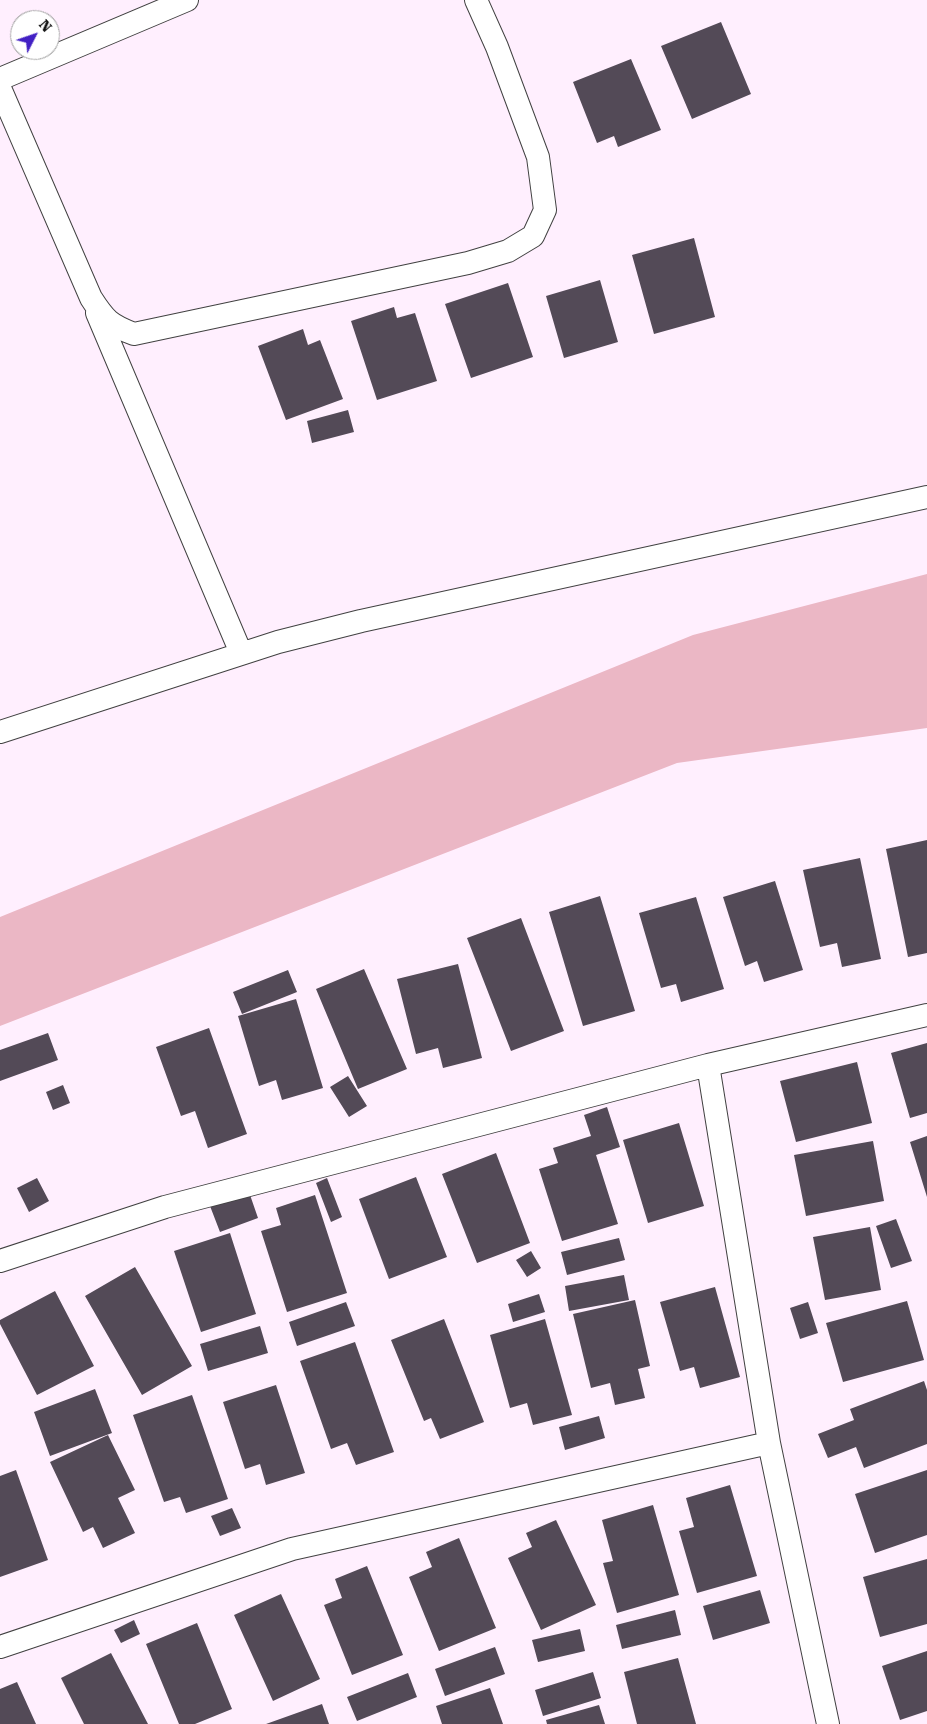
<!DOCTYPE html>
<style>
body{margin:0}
#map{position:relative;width:927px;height:1724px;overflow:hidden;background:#ffeffe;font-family:"Roboto Serif",serif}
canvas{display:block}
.north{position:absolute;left:10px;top:10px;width:50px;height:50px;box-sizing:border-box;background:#fff;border:1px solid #9f9f9f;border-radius:50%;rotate:49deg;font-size:14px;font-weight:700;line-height:20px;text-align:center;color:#0e0e0e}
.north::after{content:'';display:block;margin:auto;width:18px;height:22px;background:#4220c4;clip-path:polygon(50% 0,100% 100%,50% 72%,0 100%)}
</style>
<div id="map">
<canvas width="927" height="1724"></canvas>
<div class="north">N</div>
</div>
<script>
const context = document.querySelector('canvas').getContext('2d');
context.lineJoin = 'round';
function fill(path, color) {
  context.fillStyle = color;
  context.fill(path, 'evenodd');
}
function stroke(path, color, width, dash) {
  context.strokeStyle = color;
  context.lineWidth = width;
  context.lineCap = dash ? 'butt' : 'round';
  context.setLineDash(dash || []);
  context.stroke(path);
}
fill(new Path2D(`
 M 927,574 L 927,728 L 677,763 L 0,1026 L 0,917 L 693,635 Z`), '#ebb7c5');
fill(new Path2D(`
 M 721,22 L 751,94 L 692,119 L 661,46 Z
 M 631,59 L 661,130 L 618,147 L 614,136 L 597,143 L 573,82 Z
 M 694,238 L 715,317 L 654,334 L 632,255 Z
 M 600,280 L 618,342 L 564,358 L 546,296 Z
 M 508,283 L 533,357 L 471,378 L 445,304 Z
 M 394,307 L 397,318 L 415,313 L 437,381 L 377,400 L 351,321 Z
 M 303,329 L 308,345 L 320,340 L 343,399 L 286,420 L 258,346 Z
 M 348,410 L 354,432 L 312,443 L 307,421 Z
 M 927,840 L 927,953 L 908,957 L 886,849 Z
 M 860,858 L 881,959 L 842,967 L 837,943 L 820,947 L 803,870 Z
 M 775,881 L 803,970 L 764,982 L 757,961 L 745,966 L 723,897 Z
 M 600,896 L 635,1011 L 583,1026 L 549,912 Z
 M 696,897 L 724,989 L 681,1002 L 676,984 L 661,988 L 639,913 Z
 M 521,918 L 564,1031 L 511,1051 L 467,938 Z
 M 458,964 L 482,1058 L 443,1068 L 438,1048 L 416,1054 L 397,979 Z
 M 364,969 L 407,1069 L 358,1089 L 316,989 Z
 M 288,970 L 297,992 L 242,1014 L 233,992 Z
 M 296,999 L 323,1088 L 282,1100 L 276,1080 L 259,1086 L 238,1016 Z
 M 209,1028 L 247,1134 L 208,1148 L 195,1111 L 181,1116 L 156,1047 Z
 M 48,1033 L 58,1060 L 0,1081 L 0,1050 Z
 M 927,1043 L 927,1113 L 910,1118 L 891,1053 Z
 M 857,1062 L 872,1123 L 796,1142 L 780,1081 Z
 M 348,1076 L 367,1106 L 349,1117 L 330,1087 Z
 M 63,1085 L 70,1103 L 53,1110 L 46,1092 Z
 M 607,1107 L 620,1147 L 596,1155 L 618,1224 L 562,1241 L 539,1169 L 558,1163 L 553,1148 L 591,1136 L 584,1115 Z
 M 679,1123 L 704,1206 L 648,1223 L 623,1140 Z
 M 927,1136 L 927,1197 L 910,1142 Z
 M 873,1141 L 884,1201 L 806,1216 L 794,1155 Z
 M 496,1153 L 530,1243 L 477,1263 L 442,1174 Z
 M 416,1177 L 447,1257 L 389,1279 L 359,1199 Z
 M 37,1178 L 49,1201 L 29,1212 L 17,1188 Z
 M 327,1178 L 342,1217 L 331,1222 L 316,1183 Z
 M 249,1192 L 258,1218 L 220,1232 L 210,1206 Z
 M 315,1195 L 347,1293 L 287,1312 L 261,1231 L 281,1225 L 276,1208 Z
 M 896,1219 L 912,1261 L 891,1268 L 876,1226 Z
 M 870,1227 L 881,1290 L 825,1300 L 813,1237 Z
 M 230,1233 L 256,1314 L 201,1332 L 174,1251 Z
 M 619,1238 L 625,1260 L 567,1275 L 561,1252 Z
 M 531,1251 L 541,1268 L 527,1277 L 516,1260 Z
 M 135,1267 L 192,1366 L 142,1395 L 85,1296 Z
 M 624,1275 L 629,1300 L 569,1311 L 565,1286 Z
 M 715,1287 L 740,1377 L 700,1388 L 694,1367 L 680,1371 L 660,1302 Z
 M 55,1291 L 94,1366 L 37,1395 L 0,1324 L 0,1320 Z
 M 539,1294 L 545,1312 L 513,1322 L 508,1304 Z
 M 635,1300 L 650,1366 L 638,1369 L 645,1398 L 615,1405 L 610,1383 L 591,1388 L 573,1314 Z
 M 907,1301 L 924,1360 L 843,1382 L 826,1323 Z
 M 346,1302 L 355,1326 L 297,1346 L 289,1322 Z
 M 808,1302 L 818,1333 L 800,1339 L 790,1308 Z
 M 444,1319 L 484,1422 L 440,1439 L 431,1418 L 424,1421 L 391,1340 Z
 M 545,1319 L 572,1415 L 533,1425 L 527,1403 L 510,1408 L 490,1335 Z
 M 260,1326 L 268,1353 L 208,1371 L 200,1344 Z
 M 355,1342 L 394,1452 L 356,1465 L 347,1443 L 331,1449 L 300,1361 Z
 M 924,1381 L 927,1390 L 927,1444 L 864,1468 L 856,1447 L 828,1458 L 818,1434 L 854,1420 L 850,1409 Z
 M 276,1385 L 305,1473 L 266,1485 L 260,1464 L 245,1469 L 223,1402 Z
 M 95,1389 L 112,1433 L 50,1456 L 34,1412 Z
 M 192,1395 L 228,1499 L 186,1513 L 180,1497 L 164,1502 L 133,1415 Z
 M 599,1416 L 605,1438 L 565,1450 L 559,1427 Z
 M 108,1435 L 135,1490 L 118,1498 L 135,1533 L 103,1548 L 93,1527 L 83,1532 L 50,1462 Z
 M 16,1470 L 48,1560 L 0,1577 L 0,1476 Z
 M 927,1470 L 927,1535 L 875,1553 L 855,1494 Z
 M 730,1485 L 757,1576 L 697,1593 L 679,1531 L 694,1527 L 686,1498 Z
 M 653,1505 L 679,1595 L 617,1613 L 603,1563 L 613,1561 L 602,1520 Z
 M 232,1508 L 241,1528 L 220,1536 L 211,1516 Z
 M 556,1520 L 596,1605 L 541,1630 L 508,1558 L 532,1547 L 526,1533 Z
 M 459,1538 L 496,1628 L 439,1651 L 409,1577 L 432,1567 L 426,1552 Z
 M 927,1559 L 927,1624 L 880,1637 L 863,1577 Z
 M 367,1566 L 403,1655 L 352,1675 L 324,1605 L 342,1598 L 335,1579 Z
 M 760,1590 L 770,1623 L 713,1640 L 703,1606 Z
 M 281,1594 L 320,1679 L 273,1701 L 234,1615 Z
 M 675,1610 L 681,1635 L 622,1649 L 616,1625 Z
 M 134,1620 L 140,1634 L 121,1643 L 114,1630 Z
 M 197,1623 L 232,1709 L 195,1724 L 179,1724 L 146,1644 Z
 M 580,1629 L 585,1651 L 538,1662 L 532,1640 Z
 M 495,1647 L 505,1674 L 445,1696 L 435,1669 Z
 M 927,1651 L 927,1711 L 900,1720 L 882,1666 Z
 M 111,1653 L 148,1724 L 84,1724 L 61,1678 Z
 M 678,1658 L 696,1724 L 637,1724 L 624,1672 Z
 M 593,1672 L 601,1698 L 543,1716 L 535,1690 Z
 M 408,1673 L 417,1697 L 357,1721 L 347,1697 Z
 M 17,1682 L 36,1724 L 0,1724 L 0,1689 Z
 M 490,1688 L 503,1724 L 442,1724 L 436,1706 Z
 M 322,1704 L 329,1724 L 266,1724 Z
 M 599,1705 L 605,1724 L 547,1724 L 546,1720 Z`), '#534a57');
const minor = new Path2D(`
 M 0,79 L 187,0
 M 0,88 L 91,298 C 105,320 110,325 134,334 L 468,263 L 508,251 L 533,236 L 545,210 L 538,157 L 497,47 L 476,0
 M 97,313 L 241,653
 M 0,732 L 278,642 L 361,621 L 927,497
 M 708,1065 L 769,1443 L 828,1724
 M 0,1261 L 165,1207 L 708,1065 L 927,1015
 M 0,1647 L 292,1549 L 769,1443`);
stroke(minor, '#414141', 24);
stroke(minor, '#fff', 22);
</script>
